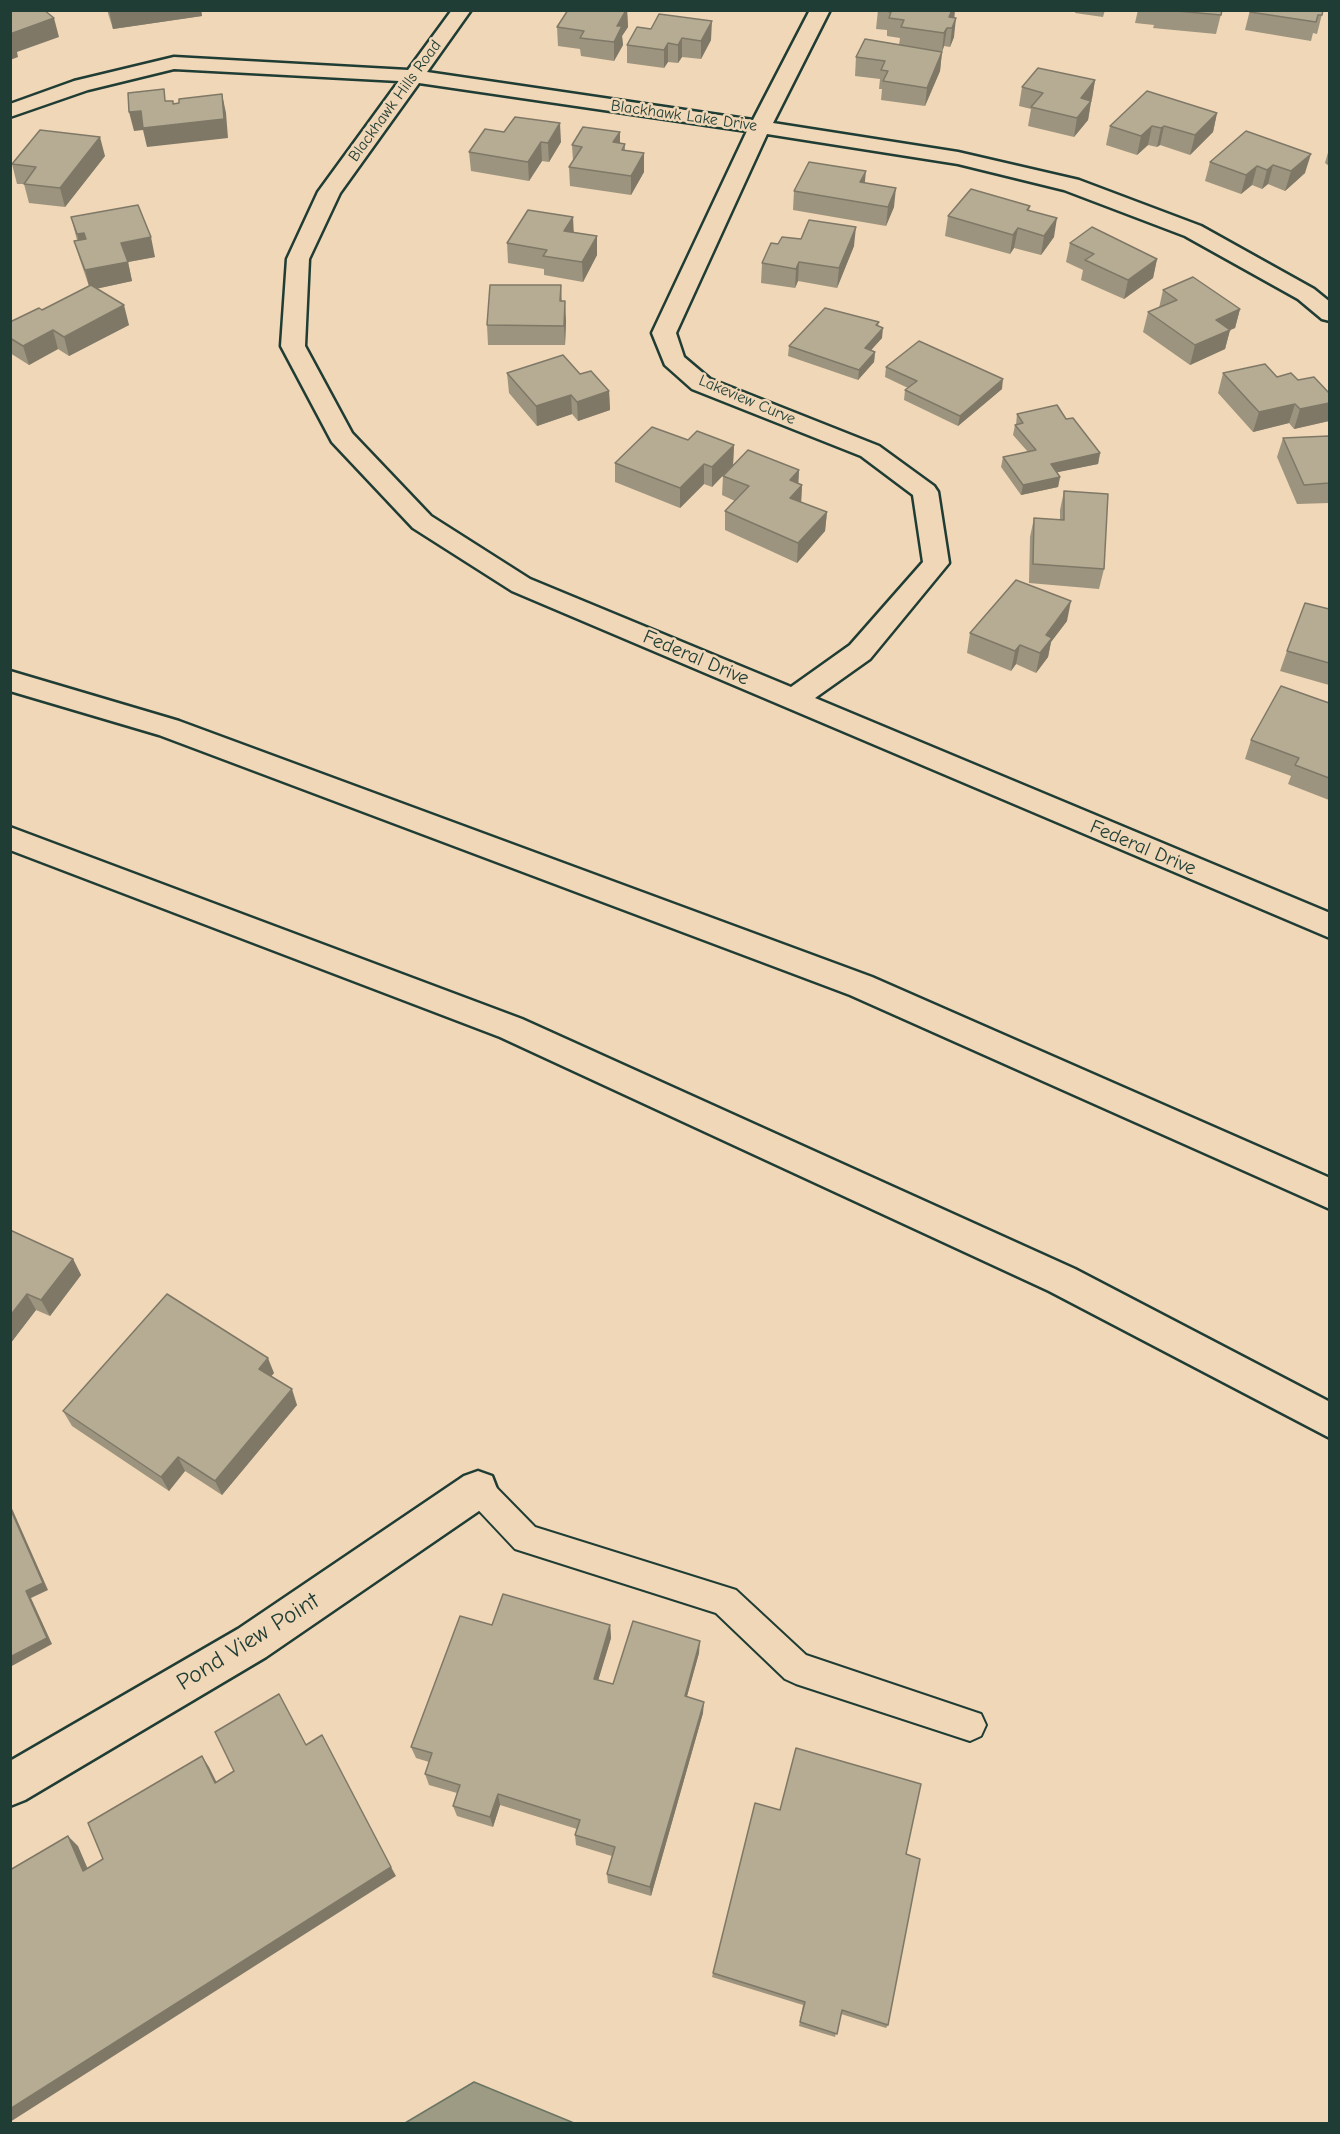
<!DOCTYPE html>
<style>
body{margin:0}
#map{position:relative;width:1340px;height:2134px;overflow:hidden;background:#f0d7b7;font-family:"Comic Neue",sans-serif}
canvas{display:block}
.frame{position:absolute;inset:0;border:12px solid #1f3d34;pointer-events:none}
</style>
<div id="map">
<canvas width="1340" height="2134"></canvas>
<div class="frame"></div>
</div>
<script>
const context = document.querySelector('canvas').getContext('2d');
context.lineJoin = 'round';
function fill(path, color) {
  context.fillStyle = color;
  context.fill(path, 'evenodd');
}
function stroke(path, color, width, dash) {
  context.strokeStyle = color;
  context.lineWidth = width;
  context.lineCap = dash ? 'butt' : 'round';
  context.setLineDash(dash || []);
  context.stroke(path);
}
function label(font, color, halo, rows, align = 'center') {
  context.font = font + ' "Comic Neue",sans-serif';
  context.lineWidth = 5;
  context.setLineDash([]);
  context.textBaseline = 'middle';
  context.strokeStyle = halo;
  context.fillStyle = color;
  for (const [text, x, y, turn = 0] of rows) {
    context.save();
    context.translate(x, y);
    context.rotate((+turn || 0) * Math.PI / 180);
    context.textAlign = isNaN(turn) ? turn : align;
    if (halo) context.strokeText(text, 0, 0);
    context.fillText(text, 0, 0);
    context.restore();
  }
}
const water = new Path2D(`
 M 474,2082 L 574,2123 L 405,2123 Z`);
fill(water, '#9d9b83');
stroke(water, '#6b7563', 1.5);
const lane = new Path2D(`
 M 478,1475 L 488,1479 L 535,1527 L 736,1590 L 806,1655 L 981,1714 L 986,1725 L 981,1736 L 970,1741 L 796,1684 L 785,1679 L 716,1613 L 515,1549 L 468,1499 L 463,1489 L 468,1479 Z`);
const street = new Path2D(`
 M 452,10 L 471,10 L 427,72 L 753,120 L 810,10 L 830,10 L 773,123 L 958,152 L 1079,180 L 1201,226 L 1314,289 L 1330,302 L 1330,321 L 1322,319 L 1298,299 L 1185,236 L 1064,190 L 958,164 L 767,134 L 676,333 L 684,357 L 710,379 L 879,446 L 934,486 L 938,492 L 949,563 L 870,659 L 815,698 L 1330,913 L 1330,938 L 512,591 L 413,528 L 332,442 L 281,346 L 287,259 L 318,192 L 399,81 L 174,69 L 88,90 L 10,117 L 10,104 L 74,81 L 174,57 L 408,70 ZM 419,83 L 747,131 L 652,333 L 665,365 L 692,389 L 861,456 L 913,495 L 923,562 L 850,645 L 791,687 L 530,579 L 431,516 L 352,433 L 305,346 L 309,259 L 340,193 Z
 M 478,1471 L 492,1476 L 497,1489 L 492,1502 L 266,1657 L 25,1800 L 10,1806 L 10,1761 L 238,1629 L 464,1476 Z`);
const highway = new Path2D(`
 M 10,671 L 179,721 L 872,977 L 1330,1178 L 1330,1209 L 850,995 L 159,735 L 10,691 Z
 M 10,827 L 522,1019 L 1075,1269 L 1330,1402 L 1330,1438 L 1049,1291 L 500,1037 L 10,850 Z`);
stroke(lane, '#1f3d34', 4);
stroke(street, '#1f3d34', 5);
stroke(highway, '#1f3d34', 5);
fill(lane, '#f0d7b7');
fill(street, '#f0d7b7');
fill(highway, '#f0d7b7');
fill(new Path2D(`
 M 107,10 L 201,10 L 202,16 L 113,29 Z
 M 568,10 L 627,10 L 628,27 L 622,36 L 623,45 L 614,61 L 581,56 L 580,49 L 558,46 L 557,27 Z
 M 878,10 L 954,18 L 954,37 L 950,47 L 944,46 L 942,52 L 940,71 L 925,106 L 881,100 L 882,89 L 879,89 L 880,79 L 855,76 L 856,57 L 899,45 L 900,38 L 887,36 L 887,30 L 876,29 Z
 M 1076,10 L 1105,10 L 1103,17 L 1075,13 Z
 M 1138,10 L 1222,10 L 1216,34 L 1153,28 L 1154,25 L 1135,23 Z
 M 1250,10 L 1323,10 L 1317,34 L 1313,33 L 1311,41 L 1245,30 Z
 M 637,27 L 711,40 L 701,59 L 682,57 L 678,63 L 668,62 L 664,68 L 627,63 L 627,45 Z
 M 1095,80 L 1088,120 L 1074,137 L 1028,126 L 1031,109 L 1019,106 L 1022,87 Z
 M 1217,113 L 1213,132 L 1190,155 L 1160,145 L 1157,147 L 1148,145 L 1137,155 L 1106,145 L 1110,126 Z
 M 485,129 L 561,142 L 549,162 L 542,161 L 529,181 L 471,171 L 469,152 Z
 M 1246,131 L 1305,173 L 1285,191 L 1268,184 L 1262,189 L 1252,185 L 1241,194 L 1205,181 L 1210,162 Z
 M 620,132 L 620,143 L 625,144 L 625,150 L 644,153 L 644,172 L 631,195 L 570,186 L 569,167 L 573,161 L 572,145 Z
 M 1329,149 L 1329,166 L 1325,163 Z
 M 105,156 L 65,207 L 29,203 L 24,184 L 17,184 L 12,164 Z
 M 794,191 L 894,207 L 886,226 L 793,210 Z
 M 1030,206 L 1029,210 L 1054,237 L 1041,255 L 1014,248 L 1010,254 L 945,236 L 948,216 Z
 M 71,217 L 155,257 L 128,262 L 132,281 L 96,289 L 129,325 L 69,356 L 58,349 L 29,365 L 10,353 L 10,322 L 42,310 L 89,286 L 80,260 L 74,241 L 77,240 Z
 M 573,232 L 597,236 L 597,255 L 583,282 L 544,275 L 544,269 L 508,263 L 507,243 Z
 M 1070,243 L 1157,259 L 1153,278 L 1124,299 L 1081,280 L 1083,270 L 1066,262 Z
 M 778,244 L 854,246 L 837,288 L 798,281 L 795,288 L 761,283 L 762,263 Z
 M 561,285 L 562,301 L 566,321 L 565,345 L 488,345 L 487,325 Z
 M 1163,290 L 1240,309 L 1235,328 L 1230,330 L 1225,349 L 1190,365 L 1143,332 L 1148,312 L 1159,308 Z
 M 879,322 L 878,326 L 882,338 L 871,350 L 875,352 L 874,362 L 858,380 L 788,356 L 789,346 Z
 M 886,367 L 1002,389 L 958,426 L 904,400 L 905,390 L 908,388 L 885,377 Z
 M 507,373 L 580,374 L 609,391 L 610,410 L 578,421 L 572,414 L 537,426 L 509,393 Z
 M 1223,373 L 1277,377 L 1298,380 L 1329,393 L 1329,421 L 1294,429 L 1289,423 L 1253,432 L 1218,393 Z
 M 1017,414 L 1066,419 L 1100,453 L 1098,464 L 1057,472 L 1060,477 L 1058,487 L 1021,495 L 1001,467 L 1003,457 L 1028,452 L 1013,435 L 1015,425 L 1016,425 Z
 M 1329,436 L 1329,503 L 1297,504 L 1277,457 L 1283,438 Z
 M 688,440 L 734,445 L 733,465 L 712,487 L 704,484 L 680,508 L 615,482 L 615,463 Z
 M 799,470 L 798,484 L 802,485 L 801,502 L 827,512 L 825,531 L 797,563 L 725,530 L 725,511 L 735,501 L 722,495 L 723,476 Z
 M 1064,491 L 1104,569 L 1099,589 L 1029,583 L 1030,537 L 1034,518 L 1060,520 L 1060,510 Z
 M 1329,609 L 1329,685 L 1280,671 L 1287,651 Z
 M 1067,621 L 1051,642 L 1048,657 L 1036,673 L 1016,664 L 1011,671 L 967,653 L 970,633 Z
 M 1329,703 L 1329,800 L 1288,784 L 1291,776 L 1245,759 L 1251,740 Z
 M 10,1230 L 73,1259 L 81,1275 L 50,1316 L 36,1310 L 10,1344 Z
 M 274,1373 L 271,1376 L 297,1405 L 222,1495 L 185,1471 L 169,1491 L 72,1426 L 63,1411 Z
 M 492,1625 L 610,1625 L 611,1638 L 598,1680 L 613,1684 L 699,1653 L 687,1696 L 703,1713 L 651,1896 L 608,1883 L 607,1874 L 612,1856 L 576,1845 L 575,1835 L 577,1829 L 500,1805 L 493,1827 L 457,1816 L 453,1806 L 457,1793 L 429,1785 L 425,1774 L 429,1762 L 416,1758 L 411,1747 Z
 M 906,1854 L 888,2025 L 886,2028 L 841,2014 L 835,2037 L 799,2026 L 803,2005 L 712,1977 L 713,1973 Z`), '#9c947e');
fill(new Path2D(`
 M 109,10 L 201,10 L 202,16 L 113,29 Z
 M 626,10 L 627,10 L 628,27 L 622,36 L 623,45 L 614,61 L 614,42 L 617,26 Z
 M 952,10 L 955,10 L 954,22 L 949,17 Z
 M 54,18 L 59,37 L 17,52 L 18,57 L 10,60 L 10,34 Z
 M 956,18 L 954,37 L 950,47 L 952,28 Z
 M 712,21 L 711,40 L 701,59 L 701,41 Z
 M 947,28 L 944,46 L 942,52 L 944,33 Z
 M 682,38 L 682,57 L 678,63 L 678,45 Z
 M 668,43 L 668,62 L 664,68 L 664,50 Z
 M 942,52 L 940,71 L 925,106 L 927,88 Z
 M 1095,80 L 1092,99 L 1077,117 L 1081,98 Z
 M 222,94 L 226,113 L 228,138 L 147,147 L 143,130 L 134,131 L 129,112 L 141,111 Z
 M 1091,101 L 1088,120 L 1074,137 L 1077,118 Z
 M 1217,113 L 1213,132 L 1190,155 L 1195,135 Z
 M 560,123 L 561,142 L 549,162 L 548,143 Z
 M 1152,126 L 1148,145 L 1137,155 L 1141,136 Z
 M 1164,126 L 1160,145 L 1157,147 L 1161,128 Z
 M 620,132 L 620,151 L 613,142 Z
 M 100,137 L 105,156 L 65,207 L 60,188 Z
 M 541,142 L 542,161 L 529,181 L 528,162 Z
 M 644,153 L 644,172 L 631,195 L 631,176 Z
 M 1311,154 L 1305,173 L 1285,191 L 1291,171 Z
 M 1273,165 L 1268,184 L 1262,189 L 1267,170 Z
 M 1257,166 L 1252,185 L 1241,194 L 1246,175 Z
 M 866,171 L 864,191 L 860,182 Z
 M 896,188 L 894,207 L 886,226 L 888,207 Z
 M 573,217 L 574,236 L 564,231 Z
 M 1057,218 L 1054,237 L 1041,255 L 1044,236 Z
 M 856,227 L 854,246 L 837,288 L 839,268 Z
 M 1018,228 L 1014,248 L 1010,254 L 1013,235 Z
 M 84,233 L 89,252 L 82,254 L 77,234 Z
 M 597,236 L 597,255 L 583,282 L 582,262 Z
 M 151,237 L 155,257 L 128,262 L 132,281 L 90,290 L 85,270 L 121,243 Z
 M 1157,259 L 1153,278 L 1124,299 L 1128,280 Z
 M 799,262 L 798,281 L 795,288 L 796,269 Z
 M 565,301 L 566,321 L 565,345 L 564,326 Z
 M 124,305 L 129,325 L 69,356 L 64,337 Z
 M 1240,309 L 1235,328 L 1230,330 L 1225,349 L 1190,365 L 1195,345 L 1216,320 Z
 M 883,328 L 882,338 L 864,358 L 865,348 Z
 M 53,330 L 58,349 L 29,365 L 23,346 Z
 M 875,352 L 874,362 L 858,380 L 859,370 Z
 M 1003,379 L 1002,389 L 958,426 L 960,416 Z
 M 609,391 L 610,410 L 578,421 L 577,402 Z
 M 571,395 L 572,414 L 537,426 L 536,406 Z
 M 1329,403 L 1329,421 L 1294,429 L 1300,409 Z
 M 1295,404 L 1289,423 L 1253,432 L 1259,412 Z
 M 734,445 L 733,465 L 712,487 L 712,467 Z
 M 1100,453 L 1098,464 L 1049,474 L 1051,464 Z
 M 704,464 L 704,484 L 680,508 L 680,488 Z
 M 799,470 L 798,490 L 802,485 L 801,505 L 789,517 L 790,480 Z
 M 1060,477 L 1058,487 L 1021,495 L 1023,485 Z
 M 827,512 L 825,531 L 797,563 L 798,543 Z
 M 1071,601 L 1067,621 L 1051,642 L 1048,657 L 1036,673 L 1040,653 L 1046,635 Z
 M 1020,645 L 1016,664 L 1011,671 L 1015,651 Z
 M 73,1259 L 81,1275 L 50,1316 L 41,1300 Z
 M 27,1294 L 36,1310 L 10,1344 L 10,1316 Z
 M 268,1358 L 274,1373 L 265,1384 L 259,1369 Z
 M 292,1389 L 297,1405 L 222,1495 L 215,1481 Z
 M 178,1457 L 185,1471 L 169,1491 L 161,1477 Z
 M 10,1504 L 48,1590 L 31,1598 L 52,1644 L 10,1667 L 10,1657 L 26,1591 L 10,1508 Z
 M 610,1625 L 611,1638 L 595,1691 L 594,1679 Z
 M 700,1641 L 699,1653 L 684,1707 L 685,1696 Z
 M 704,1702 L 703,1713 L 651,1896 L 650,1887 Z
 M 202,1756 L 209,1767 L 222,1793 L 215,1783 Z
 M 498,1794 L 500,1805 L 493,1827 L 490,1817 Z
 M 68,1836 L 78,1846 L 93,1881 L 83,1871 Z
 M 391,1867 L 396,1876 L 10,2122 L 10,2109 Z`), '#7f7867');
const building = new Path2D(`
 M 10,10 L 44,10 L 54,18 L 10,34 Z
 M 568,10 L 626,10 L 617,26 L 622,26 L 614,42 L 580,38 L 584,31 L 557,27 Z
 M 880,10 L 952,10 L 949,17 L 956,18 L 952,28 L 947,28 L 944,33 L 901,27 L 904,20 L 889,18 L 891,12 Z
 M 1166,10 L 1222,10 L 1221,15 Z
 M 1250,10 L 1323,10 L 1322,15 L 1318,15 L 1316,22 L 1250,12 Z
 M 659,14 L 712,21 L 701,41 L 682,38 L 678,45 L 668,43 L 664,50 L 627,45 L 637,27 L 651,29 Z
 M 865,39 L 942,52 L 927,88 L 883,81 L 888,71 L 881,70 L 885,61 L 856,57 Z
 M 1038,68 L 1095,80 L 1081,98 L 1091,101 L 1077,118 L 1031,107 L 1043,93 L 1022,87 Z
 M 164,89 L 165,101 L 173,101 L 173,104 L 179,103 L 179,99 L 222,94 L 224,119 L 143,128 L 141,111 L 129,112 L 128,93 Z
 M 1147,91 L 1217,113 L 1195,135 L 1164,126 L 1161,128 L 1152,126 L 1141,136 L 1110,126 Z
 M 515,117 L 560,123 L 548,143 L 541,142 L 528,162 L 469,152 L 485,129 L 504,132 Z
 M 583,127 L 620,132 L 613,142 L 625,144 L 622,150 L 644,153 L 631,176 L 569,167 L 582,147 L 572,145 Z
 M 40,130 L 100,137 L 60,188 L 24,184 L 36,167 L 12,164 Z
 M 1246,131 L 1311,154 L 1291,171 L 1273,165 L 1267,170 L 1257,166 L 1246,175 L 1210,162 Z
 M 809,162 L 866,171 L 860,182 L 896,188 L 888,207 L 794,191 Z
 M 971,189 L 1030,206 L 1027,210 L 1057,218 L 1044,236 L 1018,228 L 1013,235 L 948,216 Z
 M 138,205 L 151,237 L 121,243 L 128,262 L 85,270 L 74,241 L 86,239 L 84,233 L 77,234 L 71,217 Z
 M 528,210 L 573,217 L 564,231 L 597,236 L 582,262 L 543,256 L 547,250 L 507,243 Z
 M 809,220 L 856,227 L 839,268 L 799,262 L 796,269 L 762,263 L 771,243 L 778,244 L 782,237 L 801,239 Z
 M 1092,227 L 1157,259 L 1128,280 L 1085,260 L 1094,254 L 1070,243 Z
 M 1193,277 L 1240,309 L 1216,320 L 1230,330 L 1195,345 L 1148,312 L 1177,300 L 1163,290 Z
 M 91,285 L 124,305 L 64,337 L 53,330 L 23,346 L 10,338 L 10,322 L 39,308 L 42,310 Z
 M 490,285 L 561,285 L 560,301 L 565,301 L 564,326 L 487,325 Z
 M 825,308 L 879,322 L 876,325 L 883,328 L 865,348 L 875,352 L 859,370 L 789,346 Z
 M 919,341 L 1003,379 L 960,416 L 905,390 L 917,381 L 886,367 Z
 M 563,355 L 580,374 L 591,371 L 609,391 L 577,402 L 571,395 L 536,406 L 507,373 Z
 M 1265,364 L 1277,377 L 1291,373 L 1298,380 L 1314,377 L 1329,393 L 1329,403 L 1300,409 L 1295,404 L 1259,412 L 1223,373 Z
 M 1057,405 L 1066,419 L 1073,418 L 1100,453 L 1051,464 L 1060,477 L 1023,485 L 1003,457 L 1036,450 L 1015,425 L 1023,423 L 1017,414 Z
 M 652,427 L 688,440 L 697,431 L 734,445 L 712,467 L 704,464 L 680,488 L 615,463 Z
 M 1329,436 L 1329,483 L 1304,485 L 1283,438 Z
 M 748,450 L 799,470 L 790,480 L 802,485 L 790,498 L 827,512 L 798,543 L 725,511 L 749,486 L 723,476 Z
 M 1064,491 L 1108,494 L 1104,569 L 1033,564 L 1034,518 L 1064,520 Z
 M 1016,580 L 1071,601 L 1046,635 L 1052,638 L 1040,653 L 1020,645 L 1015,651 L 970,633 Z
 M 1305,603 L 1329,609 L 1329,663 L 1287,651 Z
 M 1281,686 L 1329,703 L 1329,778 L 1295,765 L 1299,758 L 1251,740 Z
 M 10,1230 L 73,1259 L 41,1300 L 27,1294 L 10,1316 Z
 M 167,1294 L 268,1358 L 259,1369 L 292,1389 L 215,1481 L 178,1457 L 161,1477 L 63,1411 Z
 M 10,1508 L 43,1583 L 26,1591 L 47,1638 L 10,1657 Z
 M 503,1594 L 610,1625 L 594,1679 L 613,1684 L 633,1621 L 700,1641 L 685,1696 L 704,1702 L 650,1887 L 607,1874 L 615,1847 L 575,1835 L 580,1820 L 498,1794 L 490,1817 L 453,1806 L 460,1785 L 425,1774 L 432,1753 L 411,1747 L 460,1616 L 492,1625 Z
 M 279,1694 L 306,1745 L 322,1735 L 391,1867 L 10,2109 L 10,1870 L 68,1836 L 83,1871 L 103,1859 L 88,1823 L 202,1756 L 215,1783 L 234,1771 L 215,1732 Z
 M 796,1748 L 921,1784 L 906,1854 L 920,1859 L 888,2025 L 842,2010 L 837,2034 L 800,2022 L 805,2002 L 713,1973 L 755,1803 L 780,1810 Z`);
fill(building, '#b5ac93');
stroke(building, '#7f7867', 1.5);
label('16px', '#1f3d34', '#f0d7b7', [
 ["Blackhawk Hills Road",395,101,-54],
 ["Blackhawk Lake Drive",684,116,8],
 ["Lakeview Curve",747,400,23]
]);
label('20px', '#1f3d34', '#f0d7b7', [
 ["Federal Drive",696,658,23],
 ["Federal Drive",1143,848,23]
]);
label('24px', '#1f3d34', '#f0d7b7', [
 ["Pond View Point",248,1642,-32]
]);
</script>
